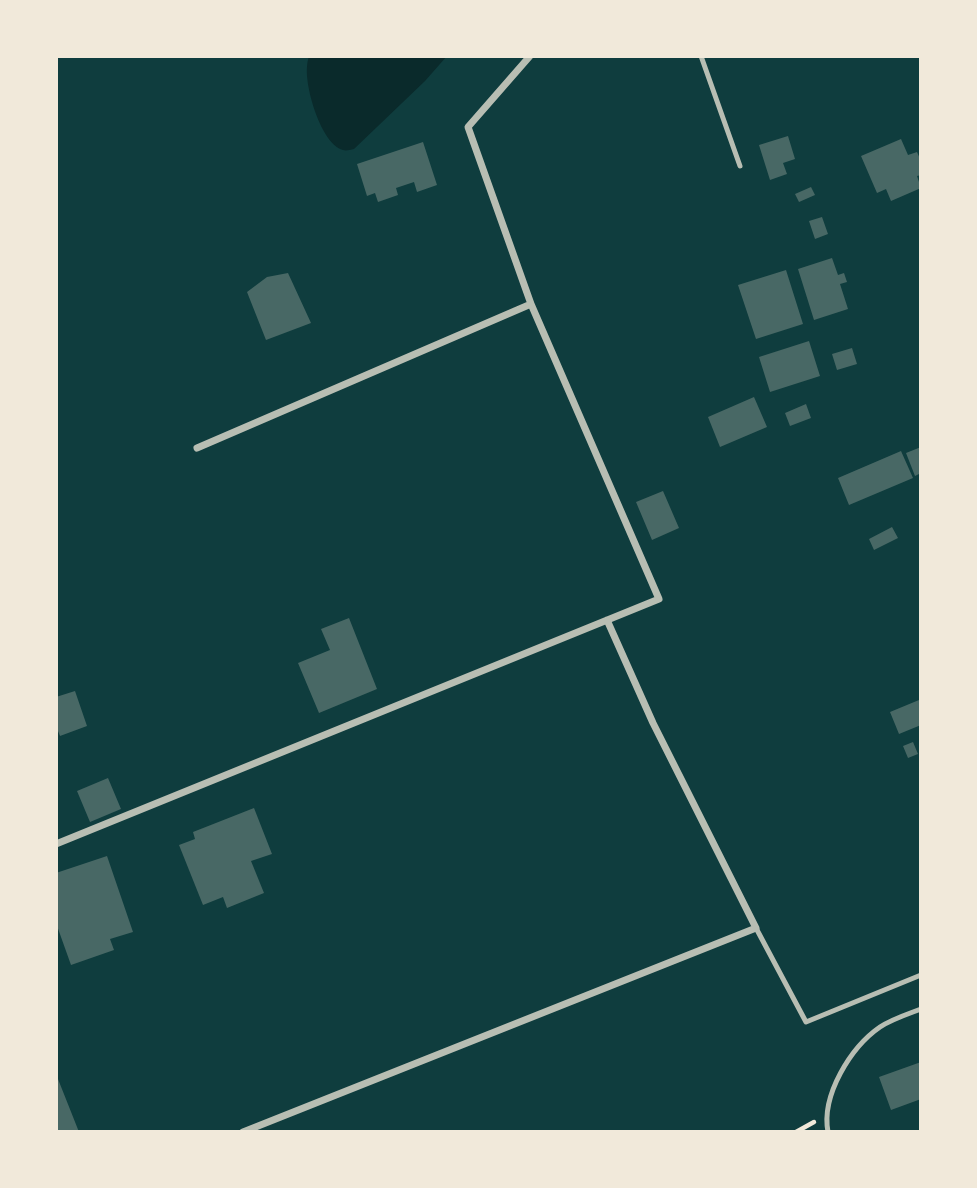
<!DOCTYPE html>
<style>
body{margin:0}
#map{position:relative;width:977px;height:1188px;overflow:hidden;background:#0f3d3e;font-family:Raleway,sans-serif}
canvas{display:block}
.frame{position:absolute;inset:0;border:58px solid #f1e9da;pointer-events:none}
</style>
<div id="map">
<canvas width="977" height="1188"></canvas>
<div class="frame"></div>
</div>
<script>
const context = document.querySelector('canvas').getContext('2d');
context.lineJoin = 'round';
function fill(path, color) {
  context.fillStyle = color;
  context.fill(path, 'evenodd');
}
function stroke(path, color, width, dash) {
  context.strokeStyle = color;
  context.lineWidth = width;
  context.lineCap = dash ? 'butt' : 'round';
  context.setLineDash(dash || []);
  context.stroke(path);
}
fill(new Path2D(`
 M 309,56 L 447,56 L 425,81 L 354,149 C 350,150 346,151 343,150 C 321,144 305,87 307,67 C 307,63 308,60 309,56 Z`), '#0a2a2b');
fill(new Path2D(`
 M 788,136 L 795,159 L 783,163 L 787,174 L 770,180 L 759,145 Z
 M 901,139 L 908,155 L 917,152 L 921,161 L 921,175 L 917,176 L 921,188 L 891,201 L 886,189 L 877,193 L 861,156 Z
 M 423,142 L 437,185 L 417,192 L 414,182 L 396,188 L 398,195 L 378,202 L 375,193 L 367,196 L 357,164 Z
 M 811,187 L 815,195 L 799,202 L 795,194 Z
 M 822,217 L 828,234 L 815,239 L 809,221 Z
 M 832,258 L 838,275 L 844,273 L 847,282 L 840,284 L 848,309 L 814,320 L 798,269 Z
 M 786,270 L 803,324 L 756,339 L 738,285 Z
 M 288,273 L 311,323 L 266,340 L 247,292 L 267,277 Z
 M 809,341 L 820,376 L 770,392 L 759,357 Z
 M 852,348 L 857,364 L 837,370 L 832,354 Z
 M 754,397 L 767,427 L 720,447 L 708,417 Z
 M 806,404 L 811,418 L 790,426 L 785,413 Z
 M 921,447 L 921,473 L 915,476 L 906,453 Z
 M 901,451 L 913,478 L 849,505 L 838,478 Z
 M 663,491 L 679,528 L 652,540 L 636,502 Z
 M 892,527 L 898,538 L 874,550 L 869,539 Z
 M 349,618 L 377,689 L 319,713 L 298,663 L 330,650 L 321,629 Z
 M 75,691 L 87,726 L 60,736 L 56,726 L 56,697 Z
 M 919,700 L 921,705 L 921,725 L 899,734 L 890,712 Z
 M 913,742 L 918,754 L 908,758 L 903,746 Z
 M 108,778 L 121,809 L 90,822 L 77,791 Z
 M 254,808 L 272,854 L 251,861 L 264,893 L 227,908 L 223,897 L 203,905 L 179,845 L 195,839 L 193,832 Z
 M 107,856 L 133,932 L 110,939 L 114,950 L 71,965 L 56,923 L 56,873 Z
 M 921,1062 L 921,1099 L 891,1110 L 879,1077 Z
 M 56,1074 L 79,1132 L 56,1132 Z`), '#486865');
stroke(new Path2D(`
 M 796,1132 L 814,1122`), '#f1e9da', 4.5);
stroke(new Path2D(`
 M 701,56 L 740,166
 M 756,928 L 806,1022 L 921,975
 M 828,1132 C 821,1095 851,1047 880,1027 C 892,1019 908,1014 921,1009`), '#b8beb3', 5);
stroke(new Path2D(`
 M 197,448 L 531,304
 M 56,844 L 659,599 L 531,304 L 468,127 L 530,56
 M 243,1132 L 756,928 L 653,723 L 607,620`), '#b8beb3', 7);
</script>
